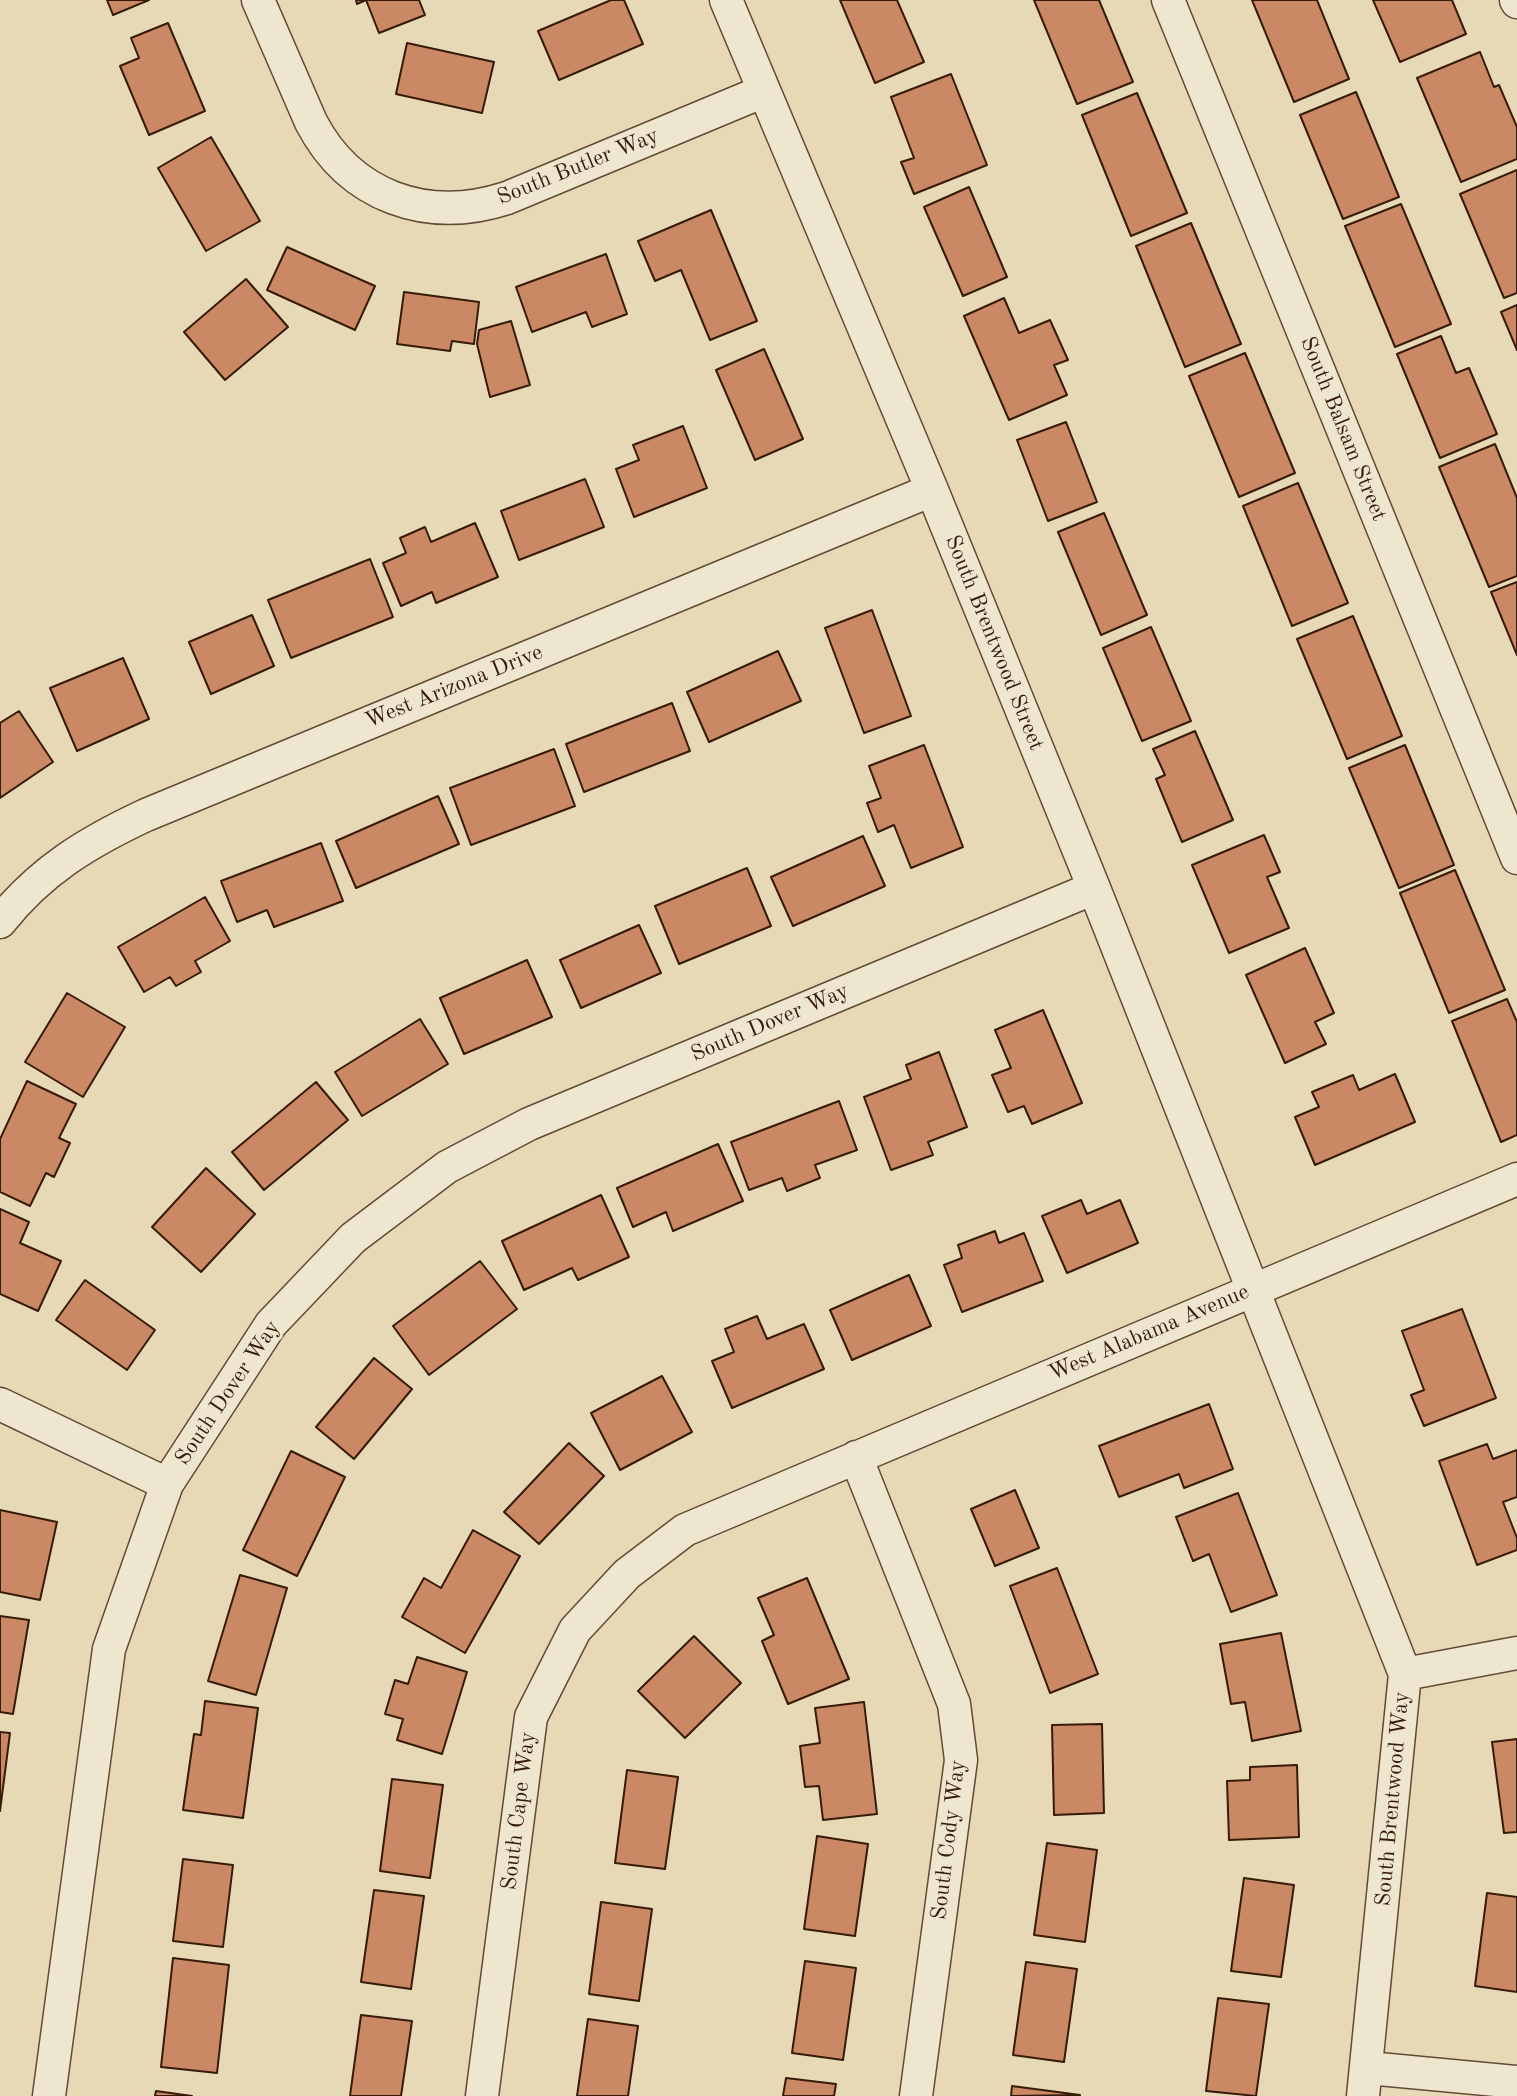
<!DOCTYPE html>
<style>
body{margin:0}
canvas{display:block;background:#e7d8b6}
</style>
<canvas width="1517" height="2096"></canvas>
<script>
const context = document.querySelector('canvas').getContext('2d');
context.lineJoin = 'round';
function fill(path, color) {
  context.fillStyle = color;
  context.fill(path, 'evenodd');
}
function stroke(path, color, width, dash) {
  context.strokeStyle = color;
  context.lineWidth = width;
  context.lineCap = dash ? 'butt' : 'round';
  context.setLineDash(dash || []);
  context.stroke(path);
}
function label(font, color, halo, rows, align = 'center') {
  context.font = font + ' "Old Standard TT",serif';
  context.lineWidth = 6;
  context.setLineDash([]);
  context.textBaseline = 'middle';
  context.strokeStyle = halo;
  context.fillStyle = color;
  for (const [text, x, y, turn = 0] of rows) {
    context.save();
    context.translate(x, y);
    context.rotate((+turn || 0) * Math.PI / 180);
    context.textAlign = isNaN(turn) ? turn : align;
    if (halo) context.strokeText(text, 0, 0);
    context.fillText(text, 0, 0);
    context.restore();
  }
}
const building = new Path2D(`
 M 107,0 L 149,0 L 113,15 Z
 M 356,0 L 419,0 L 425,15 L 379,33 L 366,0 L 357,4 Z
 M 611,0 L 624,0 L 643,44 L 559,80 L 538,31 Z
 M 840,0 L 897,0 L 924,62 L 875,83 Z
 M 1034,0 L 1099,0 L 1133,82 L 1077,104 Z
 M 1252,0 L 1317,0 L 1349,79 L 1294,102 Z
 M 1373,0 L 1452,0 L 1466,34 L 1400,62 Z
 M 168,23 L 205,111 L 149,135 L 120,66 L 139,58 L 131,38 Z
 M 407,43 L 494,62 L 482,113 L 396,94 Z
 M 1480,52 L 1494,87 L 1499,85 L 1517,127 L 1517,159 L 1461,182 L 1417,78 Z
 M 951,74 L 987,165 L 914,194 L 901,162 L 914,158 L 891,97 Z
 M 1356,92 L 1399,197 L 1343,219 L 1300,115 Z
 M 1137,93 L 1187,213 L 1131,236 L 1082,115 Z
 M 211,137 L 260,221 L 206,251 L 158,168 Z
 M 1517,170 L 1517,293 L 1504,298 L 1460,194 Z
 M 969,187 L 1007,277 L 963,296 L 924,207 Z
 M 1401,204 L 1451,324 L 1395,347 L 1345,226 Z
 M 711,210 L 757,321 L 710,340 L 681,270 L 655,281 L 638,241 Z
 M 1191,223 L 1241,344 L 1185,367 L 1136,246 Z
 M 287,247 L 375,286 L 355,330 L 267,290 Z
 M 606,254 L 627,314 L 592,327 L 586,312 L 532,332 L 516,287 Z
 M 246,279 L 288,327 L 225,380 L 184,332 Z
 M 404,292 L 479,302 L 474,344 L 452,341 L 450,351 L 397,344 Z
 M 1004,298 L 1019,333 L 1050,320 L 1068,360 L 1054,365 L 1067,395 L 1009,420 L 964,316 Z
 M 1517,305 L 1517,350 L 1501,312 Z
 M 511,321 L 530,385 L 490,397 L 477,344 L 479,330 Z
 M 1441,336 L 1456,373 L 1469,368 L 1497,434 L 1440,458 L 1397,354 Z
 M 764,349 L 803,439 L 755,460 L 716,370 Z
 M 1245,353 L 1295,473 L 1239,497 L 1189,376 Z
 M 1066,422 L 1097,502 L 1048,521 L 1017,440 Z
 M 683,426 L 707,488 L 634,517 L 616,469 L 639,460 L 633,445 Z
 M 1495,444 L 1517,498 L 1517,576 L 1489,587 L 1439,467 Z
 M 585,479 L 604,527 L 519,560 L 501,511 Z
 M 1298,483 L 1348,603 L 1292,626 L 1243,506 Z
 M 1104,513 L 1147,615 L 1101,635 L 1058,532 Z
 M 475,523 L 498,577 L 436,603 L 432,592 L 401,606 L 383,563 L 406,553 L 400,538 L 425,527 L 431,542 Z
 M 370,559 L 393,617 L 291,658 L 268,600 Z
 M 1517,582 L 1517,655 L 1491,592 Z
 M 872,610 L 911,716 L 864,733 L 825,628 Z
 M 252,615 L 274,666 L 211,694 L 189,642 Z
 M 1353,616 L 1402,736 L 1347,759 L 1297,639 Z
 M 1151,627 L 1191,721 L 1142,741 L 1103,648 Z
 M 778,651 L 801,701 L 709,742 L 687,692 Z
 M 123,658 L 149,719 L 77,751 L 50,688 Z
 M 672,703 L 690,751 L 584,792 L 566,744 Z
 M 19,711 L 53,762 L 0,798 L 0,723 Z
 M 1195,731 L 1233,820 L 1182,842 L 1156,779 L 1165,775 L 1153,749 Z
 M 924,745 L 963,847 L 911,868 L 894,825 L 878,832 L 867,803 L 881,798 L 869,766 Z
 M 1405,745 L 1454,865 L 1399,888 L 1349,768 Z
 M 554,749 L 575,806 L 471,845 L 450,788 Z
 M 438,796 L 459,844 L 356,888 L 336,841 Z
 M 1264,835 L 1280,872 L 1267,877 L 1289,928 L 1229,953 L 1192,865 Z
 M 863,836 L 885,886 L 793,926 L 771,877 Z
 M 321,843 L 343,901 L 274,927 L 267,910 L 237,922 L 221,881 Z
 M 747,868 L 771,926 L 679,964 L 655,906 Z
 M 1455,870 L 1505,990 L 1449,1013 L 1400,893 Z
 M 205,897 L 230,941 L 195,961 L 201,972 L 176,986 L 170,977 L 144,992 L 118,947 Z
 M 639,925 L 661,973 L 581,1008 L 560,960 Z
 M 1305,948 L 1334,1013 L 1315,1022 L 1326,1044 L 1285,1063 L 1246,975 Z
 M 527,960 L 552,1017 L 464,1054 L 440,998 Z
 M 67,993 L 125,1027 L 83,1097 L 25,1062 Z
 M 1507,999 L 1517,1022 L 1517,1135 L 1501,1142 L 1452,1021 Z
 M 1043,1010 L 1082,1103 L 1032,1124 L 1024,1106 L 1008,1112 L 992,1075 L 1011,1068 L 995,1030 Z
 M 420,1019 L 448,1064 L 362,1116 L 335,1072 Z
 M 939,1052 L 967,1127 L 928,1142 L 933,1155 L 891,1170 L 864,1097 L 911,1079 L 906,1065 Z
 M 1395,1074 L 1415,1122 L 1315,1165 L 1295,1117 L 1319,1107 L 1312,1092 L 1353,1075 L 1359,1090 Z
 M 27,1081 L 76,1104 L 59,1138 L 70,1143 L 54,1177 L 46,1173 L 30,1206 L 0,1192 L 0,1139 Z
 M 316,1082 L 348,1120 L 264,1190 L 232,1152 Z
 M 839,1101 L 857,1150 L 815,1165 L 820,1178 L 787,1191 L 782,1178 L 749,1190 L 731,1142 Z
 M 718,1144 L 743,1201 L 673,1231 L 666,1212 L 633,1227 L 617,1188 Z
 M 206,1168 L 255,1214 L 201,1272 L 152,1227 Z
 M 601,1195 L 629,1257 L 578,1280 L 572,1268 L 524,1290 L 502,1241 Z
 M 1081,1200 L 1087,1214 L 1120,1200 L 1138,1243 L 1067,1273 L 1042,1216 Z
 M 0,1209 L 29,1222 L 20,1243 L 61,1261 L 38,1311 L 0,1294 Z
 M 995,1231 L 999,1243 L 1024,1233 L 1043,1281 L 962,1312 L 944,1265 L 962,1258 L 958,1245 Z
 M 480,1261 L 517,1309 L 429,1375 L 393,1326 Z
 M 909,1275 L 931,1326 L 852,1360 L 830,1310 Z
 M 85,1280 L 155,1330 L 127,1370 L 56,1320 Z
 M 1462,1309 L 1496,1398 L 1424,1426 L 1411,1395 L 1424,1390 L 1402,1331 Z
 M 757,1316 L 767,1339 L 804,1324 L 824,1369 L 732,1408 L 712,1361 L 734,1352 L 725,1329 Z
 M 374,1358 L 412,1389 L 354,1459 L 316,1427 Z
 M 662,1376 L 692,1432 L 620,1470 L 591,1413 Z
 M 1209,1404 L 1233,1469 L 1184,1488 L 1179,1474 L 1119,1497 L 1099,1446 Z
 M 569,1443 L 604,1476 L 539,1544 L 504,1512 Z
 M 1487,1444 L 1493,1459 L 1517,1450 L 1517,1497 L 1503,1502 L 1517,1538 L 1517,1550 L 1477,1565 L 1439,1461 Z
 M 291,1451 L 345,1477 L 297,1576 L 243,1550 Z
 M 1015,1490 L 1039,1548 L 995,1566 L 971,1509 Z
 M 1238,1493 L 1277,1595 L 1231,1612 L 1209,1554 L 1193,1561 L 1176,1517 Z
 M 0,1510 L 57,1522 L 40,1600 L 0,1592 Z
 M 473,1530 L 520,1556 L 465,1653 L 402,1617 L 424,1578 L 441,1588 Z
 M 1057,1568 L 1098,1674 L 1050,1693 L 1010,1586 Z
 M 240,1575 L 287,1588 L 256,1695 L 208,1681 Z
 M 807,1578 L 849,1679 L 788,1704 L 762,1641 L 774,1635 L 758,1598 Z
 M 0,1616 L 29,1620 L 13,1714 L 0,1712 Z
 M 1281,1633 L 1301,1731 L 1252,1741 L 1245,1702 L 1231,1704 L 1220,1644 Z
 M 694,1636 L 741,1683 L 685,1738 L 638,1691 Z
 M 417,1657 L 467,1672 L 442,1754 L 397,1740 L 403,1719 L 385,1714 L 395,1680 L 408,1684 Z
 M 205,1701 L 258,1708 L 243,1818 L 183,1810 L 194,1734 L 201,1735 Z
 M 864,1702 L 877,1814 L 823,1820 L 819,1786 L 805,1787 L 800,1746 L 820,1743 L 815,1708 Z
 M 1102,1724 L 1104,1813 L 1054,1815 L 1052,1725 Z
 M 0,1732 L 10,1733 L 0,1811 Z
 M 1517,1739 L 1517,1832 L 1504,1833 L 1492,1742 Z
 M 1297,1765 L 1299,1837 L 1229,1840 L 1227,1781 L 1250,1780 L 1250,1767 Z
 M 627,1770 L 678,1777 L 665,1869 L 615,1863 Z
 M 392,1779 L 443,1785 L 430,1878 L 380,1871 Z
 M 817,1836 L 868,1844 L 855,1936 L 804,1929 Z
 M 1047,1843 L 1097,1850 L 1085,1942 L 1034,1935 Z
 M 183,1859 L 233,1865 L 223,1947 L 173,1941 Z
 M 1244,1878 L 1294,1885 L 1281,1977 L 1231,1971 Z
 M 374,1890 L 424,1896 L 411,1989 L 361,1982 Z
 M 1487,1893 L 1517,1897 L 1517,1992 L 1475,1986 Z
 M 601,1902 L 652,1909 L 639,2001 L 589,1994 Z
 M 173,1958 L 229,1965 L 217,2073 L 161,2067 Z
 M 805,1961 L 856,1968 L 843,2060 L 792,2053 Z
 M 1026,1962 L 1077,1969 L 1064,2062 L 1013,2055 Z
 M 1218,1998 L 1269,2004 L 1256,2096 L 1206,2091 Z
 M 361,2015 L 412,2021 L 401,2096 L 350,2096 Z
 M 588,2019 L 638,2026 L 628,2096 L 577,2096 Z
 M 786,2078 L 836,2084 L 834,2096 L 783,2096 Z
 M 1012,2086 L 1080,2095 L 1011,2096 Z
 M 156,2091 L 192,2096 L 155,2096 Z`);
fill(building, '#cb8864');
stroke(building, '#361b09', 2);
const street = new Path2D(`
 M 258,0 L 311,122 C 350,197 427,224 507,198 L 764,91
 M 726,0 L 932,490 L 1094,888 L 1405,1674 L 1363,2096
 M 1168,0 L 1517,858
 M 1516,0 L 1517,2
 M 0,922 C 40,871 88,842 146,815 L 932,490
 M 0,1404 L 167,1484
 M 856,1457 L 954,1704 L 961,1760 L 916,2096
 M 1405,1674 L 1517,1653
 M 1368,2068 L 1517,2082
 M 49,2096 L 109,1649 L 167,1484 L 271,1324 L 353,1238 L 447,1167 L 529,1124 L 1094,888
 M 482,2096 L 531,1717 L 575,1630 L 627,1574 L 685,1530 L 1517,1179`);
stroke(street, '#624a34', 35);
stroke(street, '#efe6d0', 32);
label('22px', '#361b09', '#efe6d0', [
 ["South Butler Way",578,167,-22],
 ["South Balsam Street",1343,429,68],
 ["South Brentwood Street",994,643,68],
 ["West Arizona Drive",454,687,-22],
 ["South Dover Way",770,1023,-23],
 ["West Alabama Avenue",1149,1333,-23],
 ["South Dover Way",228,1393,-56],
 ["South Brentwood Way",1393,1799,-85],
 ["South Cape Way",519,1811,-83],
 ["South Cody Way",949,1840,-83]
]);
</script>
